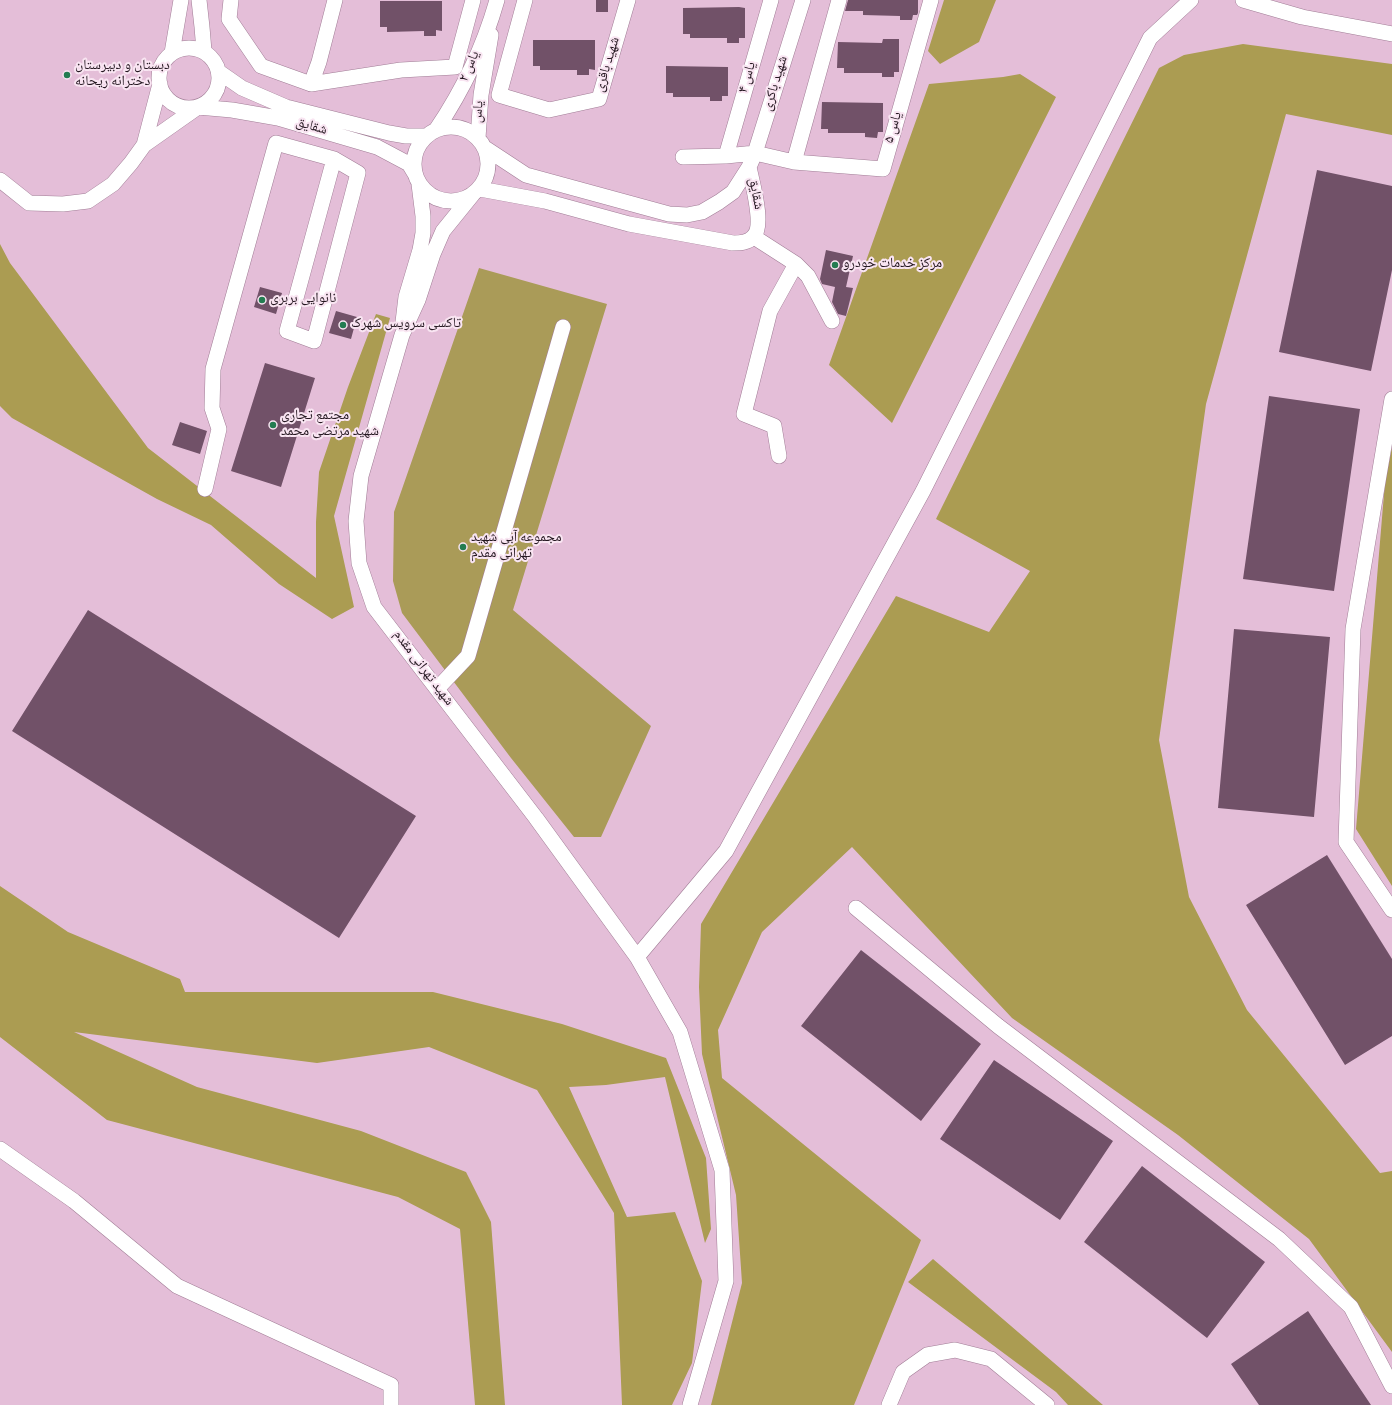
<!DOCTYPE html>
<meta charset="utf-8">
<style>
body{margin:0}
canvas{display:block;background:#e4bed8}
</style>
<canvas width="1392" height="1405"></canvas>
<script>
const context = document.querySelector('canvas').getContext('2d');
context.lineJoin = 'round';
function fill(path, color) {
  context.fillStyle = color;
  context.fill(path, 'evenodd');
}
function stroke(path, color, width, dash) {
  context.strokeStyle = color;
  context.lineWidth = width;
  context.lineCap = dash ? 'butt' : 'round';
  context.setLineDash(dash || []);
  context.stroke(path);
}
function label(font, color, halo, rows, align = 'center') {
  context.font = font + ' Georgia,"Noto Naskh Arabic",serif';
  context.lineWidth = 4;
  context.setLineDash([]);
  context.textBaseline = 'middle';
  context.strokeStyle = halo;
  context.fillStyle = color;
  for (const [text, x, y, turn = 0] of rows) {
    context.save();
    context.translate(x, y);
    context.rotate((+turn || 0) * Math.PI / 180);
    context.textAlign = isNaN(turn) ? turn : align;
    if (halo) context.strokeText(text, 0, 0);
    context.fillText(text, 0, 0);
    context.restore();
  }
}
fill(new Path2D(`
 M 479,268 L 607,304 L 513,610 L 651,726 L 601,837 L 574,837 L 511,758 L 402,613 L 393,581 L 394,512 Z`), '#aa9b58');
fill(new Path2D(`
 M 944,0 L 996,0 L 979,42 L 940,64 L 928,51 Z
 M 1243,44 L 1392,64 L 1392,135 L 1286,114 L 1206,404 L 1159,740 L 1189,897 L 1247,1010 L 1380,1173 L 1392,1171 L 1392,1352 L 1309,1239 L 1178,1135 L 1012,1018 L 852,847 L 762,932 L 718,1030 L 722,1078 L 921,1240 L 854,1405 L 711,1405 L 742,1283 L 736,1195 L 702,1054 L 699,987 L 701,924 L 896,596 L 989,632 L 1030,571 L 936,519 L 1159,68 L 1184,55 Z
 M 1020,74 L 1056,97 L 892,423 L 829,365 L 929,84 L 1003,77 Z
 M 0,244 L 10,263 L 148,448 L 316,578 L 316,522 L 319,472 L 348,387 L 376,314 L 390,318 L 334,516 L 354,607 L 332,619 L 279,584 L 211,525 L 157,499 L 12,418 L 0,406 Z
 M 1392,447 L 1392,886 L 1356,829 L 1385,482 Z
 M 0,886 L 68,932 L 180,979 L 185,992 L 433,992 L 562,1024 L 666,1058 L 706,1158 L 711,1229 L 705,1243 L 665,1077 L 606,1085 L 569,1087 L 627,1217 L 675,1212 L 702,1281 L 692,1363 L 672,1405 L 622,1405 L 614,1213 L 537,1090 L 429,1047 L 317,1063 L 74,1032 L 197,1087 L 361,1131 L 466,1172 L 491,1222 L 505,1405 L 475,1405 L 460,1229 L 398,1197 L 107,1120 L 0,1037 Z
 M 933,1259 L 1103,1405 L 1068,1405 L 1056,1392 L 908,1282 Z`), '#ab9c52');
fill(new Path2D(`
 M 596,0 L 608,0 L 608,12 L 596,12 Z
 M 848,0 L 918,0 L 918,13 L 917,15 L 913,15 L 912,20 L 900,20 L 900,16 L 863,15 L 863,11 L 845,11 Z
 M 380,1 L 442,1 L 442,31 L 436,30 L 436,36 L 424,36 L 424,31 L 387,32 L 387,27 L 380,27 Z
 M 739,7 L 745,8 L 745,38 L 739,38 L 739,43 L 727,43 L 727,38 L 690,38 L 690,34 L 683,34 L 683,8 Z
 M 883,39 L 899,39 L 899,72 L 894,72 L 894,77 L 882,77 L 882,73 L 844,73 L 844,68 L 837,68 L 838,42 L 882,43 Z
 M 533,40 L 595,40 L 595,70 L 589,69 L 589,75 L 577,75 L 577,70 L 540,70 L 540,66 L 533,66 Z
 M 666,66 L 728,67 L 728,96 L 722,96 L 722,101 L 710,101 L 710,97 L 673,97 L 673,93 L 666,93 Z
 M 822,102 L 883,103 L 883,132 L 878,132 L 877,138 L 865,137 L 865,133 L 828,133 L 828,129 L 821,129 Z
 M 1317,170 L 1392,186 L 1392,270 L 1371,371 L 1279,352 Z
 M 826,250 L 853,256 L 846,287 L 853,288 L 846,316 L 838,314 L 832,302 L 835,287 L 822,284 L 820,279 Z
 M 260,287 L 282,293 L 276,314 L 254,307 Z
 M 336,311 L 357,317 L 351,339 L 329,333 Z
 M 265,363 L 315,378 L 281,487 L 231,471 Z
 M 1269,396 L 1360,409 L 1334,591 L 1243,579 Z
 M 180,422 L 207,431 L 200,454 L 172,445 Z
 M 88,610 L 416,816 L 339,938 L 12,731 Z
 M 1234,629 L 1330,637 L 1314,817 L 1218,808 Z
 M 1327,855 L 1392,959 L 1392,1036 L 1345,1065 L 1246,905 Z
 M 861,950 L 981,1044 L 921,1121 L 801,1026 Z
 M 994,1060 L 1113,1141 L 1060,1220 L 940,1139 Z
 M 1142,1166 L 1265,1262 L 1207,1338 L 1084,1242 Z
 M 1308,1311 L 1371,1405 L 1259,1405 L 1231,1364 Z`), '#715168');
const minor = new Path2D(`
 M 199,0 L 202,27 L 204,51
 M 231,0 L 229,19 L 261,66 L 311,84 L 319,62 L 335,0
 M 525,0 L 499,95 L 549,110 L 599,99 L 628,0
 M 1243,0 L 1302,17 L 1392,34
 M159 78a30 30 0 1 1 60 0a30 30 0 1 1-60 0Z
 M 172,53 L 181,0
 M 219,72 L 242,88 L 286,107 L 389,133 L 406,136 L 427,136
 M 160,84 L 144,145 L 198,107 L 232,110 L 278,118 L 377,147 L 409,164 L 415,174
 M 311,84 L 401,70 L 455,67 L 473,0
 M414 164a37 37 0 1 1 74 0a37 37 0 1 1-74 0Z
 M 436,130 C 463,90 484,46 497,0
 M 478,138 L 481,95 L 491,35
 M 485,148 L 526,175 L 669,214 L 687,215 L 702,212 L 719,202 L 733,192 L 749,167 L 755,153 L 803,0
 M 726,156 L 755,153 L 794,162 L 883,169 L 931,0
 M 683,157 L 726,156 L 771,0
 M 794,162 L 839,0
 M 0,180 L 29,203 L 63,204 L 88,201 L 113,184 L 131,163 L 144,145
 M 480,189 L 545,201 L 629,224 L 733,243 C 740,243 748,243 753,237 C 765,227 752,182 749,167
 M 473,194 L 443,231 L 433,254 L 418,300 L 402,335 L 361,476 L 356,521 L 359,563 L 374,607 L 536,818 L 637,957 L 680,1032 L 722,1170 L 726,1281 L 690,1405
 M 754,237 L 796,264 L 808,276 L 832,321
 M 403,322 L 406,297 L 420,250 L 423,233 L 423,216 L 419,184
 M 1392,399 L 1353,629 L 1346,842 L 1392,910
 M 779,456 L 774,426 L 744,414 L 770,311 L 796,264
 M 205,489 L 219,429 L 212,408 L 213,369 L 276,143 L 334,159 L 358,173 L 314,341 L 287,331 L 334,159
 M 437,689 L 468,656 L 563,327
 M 856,908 L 998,1026 L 1279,1239 L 1351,1307 L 1392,1386
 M 637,957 L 726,851 L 923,491 L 1150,38 L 1191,0
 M 0,1149 L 74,1201 L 177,1286 L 391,1385 L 391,1405
 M 889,1405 L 903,1372 L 927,1355 L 955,1350 L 991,1359 L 1047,1405`);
stroke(minor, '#a17d96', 16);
stroke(minor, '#fff', 15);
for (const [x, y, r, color] of [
 [67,75,4,"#237c51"],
 [835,265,4,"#237c51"],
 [262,300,4,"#237c51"],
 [343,325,4,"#237c51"],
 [273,425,4,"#237c51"],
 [463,547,4,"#237c51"]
]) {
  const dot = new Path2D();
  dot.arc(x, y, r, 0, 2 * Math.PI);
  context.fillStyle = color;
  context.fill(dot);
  stroke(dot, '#f9e5f2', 1.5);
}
label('14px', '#241720', '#f9e5f2', [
 ["شهید باقری",609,65,-73],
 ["یاس ۲",471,67,-67],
 ["یاس ۴",749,78,-74],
 ["شهید باکری",777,84,-73],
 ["یاس",480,112,-86],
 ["شقایق",311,128,16],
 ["یاس ۵",895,128,-74],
 ["شقایق",754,194,79],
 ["شهید تهرانی مقدم",422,669,53]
]);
label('14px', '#241720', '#f9e5f2', [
 ["دبستان و دبیرستان",75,67],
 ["دخترانه ریحانه",75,83],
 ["مرکز خدمات خودرو",843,265],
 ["نانوایی بربری",270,300],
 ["تاکسی سرویس شهرک",351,325],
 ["مجتمع تجاری",281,417],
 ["شهید مرتضی محمد",281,433],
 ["مجموعه آبی شهید",471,539],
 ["تهرانی مقدم",471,555]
], 'left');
</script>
